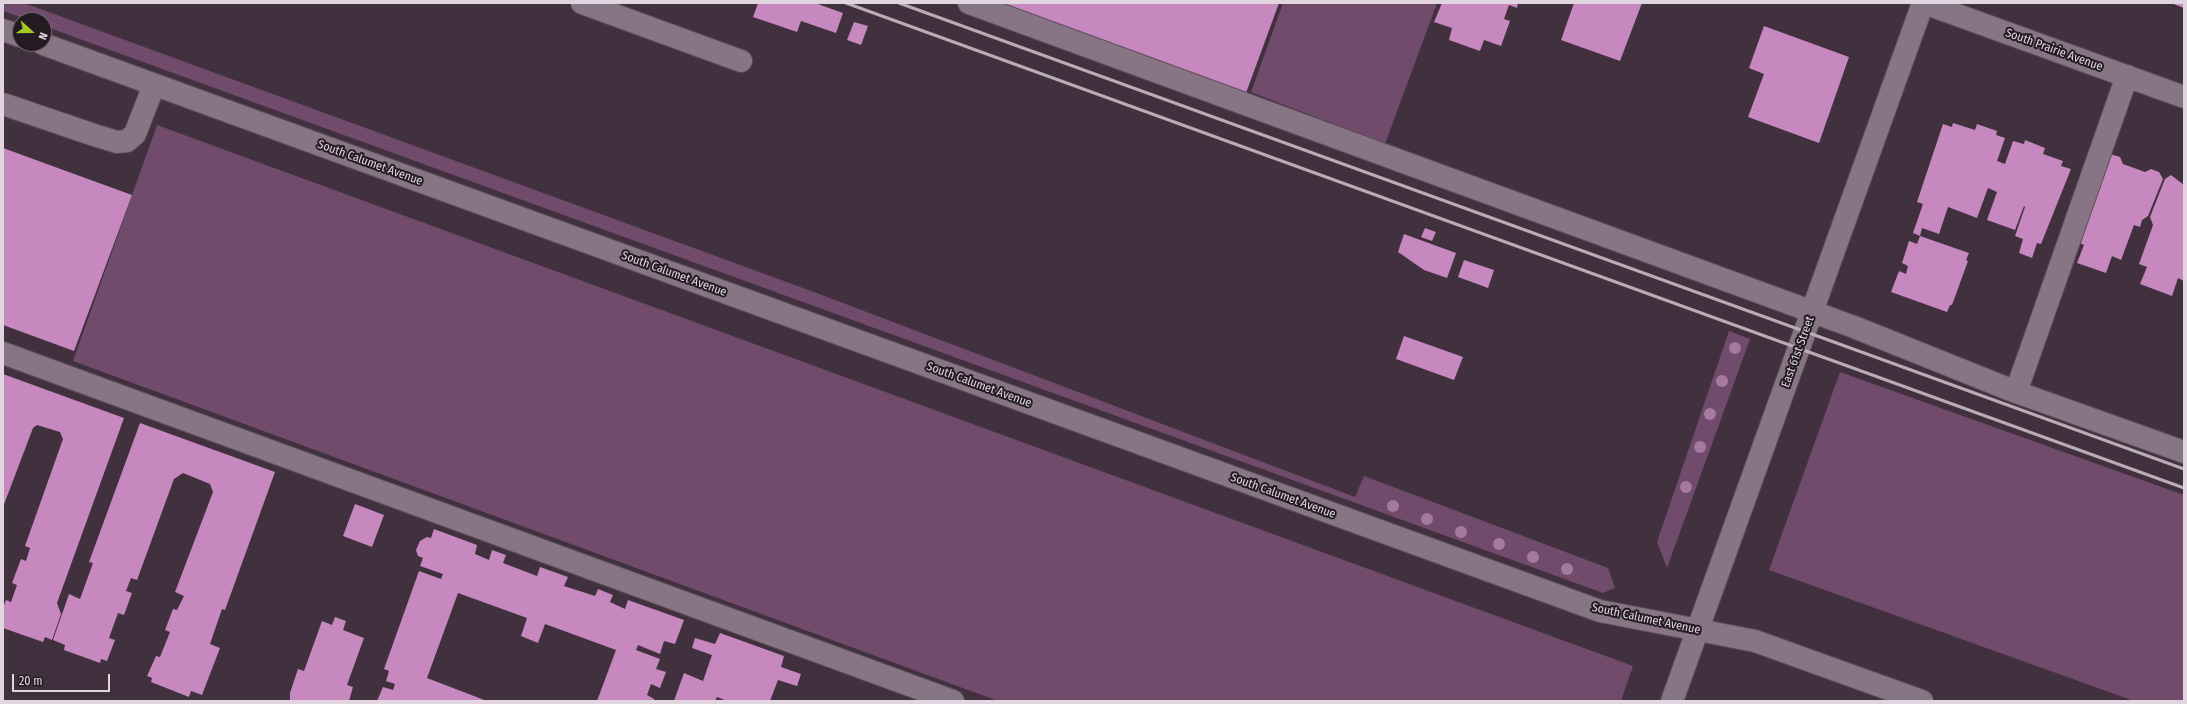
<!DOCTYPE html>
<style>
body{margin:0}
#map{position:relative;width:2187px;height:704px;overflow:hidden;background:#41303e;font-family:"Fira Sans Condensed",sans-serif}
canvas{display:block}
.frame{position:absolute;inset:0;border:4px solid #e1d6df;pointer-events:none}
.north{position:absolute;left:12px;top:12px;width:40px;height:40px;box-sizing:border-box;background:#231b21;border:1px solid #6f666d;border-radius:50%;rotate:111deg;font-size:11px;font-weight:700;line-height:16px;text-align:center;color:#e1d6df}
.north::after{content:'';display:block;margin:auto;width:14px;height:18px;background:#a6c820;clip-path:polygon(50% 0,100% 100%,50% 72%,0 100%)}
.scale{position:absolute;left:12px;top:674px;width:98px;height:18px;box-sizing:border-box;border:2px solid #e1d6df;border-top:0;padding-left:5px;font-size:12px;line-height:14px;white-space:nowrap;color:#e1d6df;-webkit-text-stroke:3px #231b21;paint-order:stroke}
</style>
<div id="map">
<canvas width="2187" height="704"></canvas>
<div class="frame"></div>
<div class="north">N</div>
<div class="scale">20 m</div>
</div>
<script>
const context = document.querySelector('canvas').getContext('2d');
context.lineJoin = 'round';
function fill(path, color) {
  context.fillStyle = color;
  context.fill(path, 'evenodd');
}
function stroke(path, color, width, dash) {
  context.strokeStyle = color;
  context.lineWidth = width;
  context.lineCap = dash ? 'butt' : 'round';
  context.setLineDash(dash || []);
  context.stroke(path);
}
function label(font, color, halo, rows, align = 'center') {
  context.font = font + ' "Fira Sans Condensed",sans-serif';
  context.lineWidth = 4;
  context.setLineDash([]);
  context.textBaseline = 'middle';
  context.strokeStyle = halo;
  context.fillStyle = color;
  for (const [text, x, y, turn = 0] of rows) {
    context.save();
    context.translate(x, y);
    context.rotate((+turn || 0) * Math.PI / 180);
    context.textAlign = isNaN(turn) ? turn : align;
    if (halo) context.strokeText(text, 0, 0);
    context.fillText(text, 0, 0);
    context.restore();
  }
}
fill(new Path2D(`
 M 3,3 L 24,3 L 814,292 L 1355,497 L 1364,476 L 1608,568 L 1615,588 L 1603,593 L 44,26 L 44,20 L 28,20 L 3,11 Z
 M 1283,3 L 1437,3 L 1385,144 L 1251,92 Z
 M 157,125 L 1633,666 L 1621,701 L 998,701 L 73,361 Z
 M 1729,331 L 1750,339 L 1667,568 L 1657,542 Z
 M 1840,372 L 2184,495 L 2184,701 L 2134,701 L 1769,570 Z`), '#714b6c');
fill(new Path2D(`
 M 758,3 L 815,3 L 843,13 L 836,33 L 801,21 L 797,32 L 753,17 Z
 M 1000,3 L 1279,3 L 1246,93 Z
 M 1442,3 L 1518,3 L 1517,8 L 1509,5 L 1504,19 L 1510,21 L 1501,46 L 1484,40 L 1480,51 L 1449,40 L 1452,28 L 1434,22 Z
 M 1574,3 L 1642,3 L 1620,61 L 1561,40 Z
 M 2171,3 L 2184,3 L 2184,8 Z
 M 854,22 L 868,26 L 861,45 L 847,40 Z
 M 1764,26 L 1849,57 L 1819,143 L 1748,117 L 1764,74 L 1749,68 Z
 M 1953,123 L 1975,130 L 1977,124 L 1997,131 L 1996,135 L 2005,138 L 1997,161 L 2005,164 L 2013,141 L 2024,144 L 2025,140 L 2045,148 L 2043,154 L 2063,161 L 2061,166 L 2071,169 L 2041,244 L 2037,243 L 2032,258 L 2019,253 L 2023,239 L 2015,236 L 2025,207 L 2024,206 L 2015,230 L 1987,220 L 1997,192 L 1988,188 L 1977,218 L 1948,207 L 1939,234 L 1922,228 L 1920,236 L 1913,233 L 1923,204 L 1917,202 L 1943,124 L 1952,127 Z
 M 3,148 L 132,195 L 74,351 L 3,325 Z
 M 2110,154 L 2120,157 L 2123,164 L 2145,172 L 2151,169 L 2159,172 L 2163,179 L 2148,216 L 2142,220 L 2140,227 L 2134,225 L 2121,260 L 2112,256 L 2106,273 L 2077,263 L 2084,245 L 2075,241 Z
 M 2171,175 L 2184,185 L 2184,281 L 2178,278 L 2172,296 L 2140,284 L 2147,267 L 2139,264 L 2153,225 L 2150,217 L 2165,179 Z
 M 1425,228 L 1436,232 L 1432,241 L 1421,237 Z
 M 1404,234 L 1456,253 L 1447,278 L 1424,270 L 1398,252 Z
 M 1920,236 L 1969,253 L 1966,260 L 1968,261 L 1952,305 L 1950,305 L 1947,312 L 1891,292 L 1899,271 L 1906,274 L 1908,266 L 1902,263 L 1909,241 L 1917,244 Z
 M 1464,260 L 1494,270 L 1488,288 L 1458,277 Z
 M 1404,336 L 1463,357 L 1454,380 L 1396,359 Z
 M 3,374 L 124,418 L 57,603 L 61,614 L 52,640 L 45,637 L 43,642 L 3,628 L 3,608 L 6,600 L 11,602 L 17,585 L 12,583 L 21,559 L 26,561 L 30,548 L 25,546 L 63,439 L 60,432 L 37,425 L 33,428 L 3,507 Z
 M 140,423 L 275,472 L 225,610 L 222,609 L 210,644 L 220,648 L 202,695 L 191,691 L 189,697 L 151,682 L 152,678 L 147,676 L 156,656 L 160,657 L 170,632 L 165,630 L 173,609 L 177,610 L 184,596 L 175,592 L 213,492 L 210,484 L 183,473 L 174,479 L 137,580 L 131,578 L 126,591 L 132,593 L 124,615 L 118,613 L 109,638 L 115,640 L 107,661 L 101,659 L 100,663 L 64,650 L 65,645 L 53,640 L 69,594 L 80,599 L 93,563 L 89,562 Z
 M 355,504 L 384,515 L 372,547 L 343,536 Z
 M 434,529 L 477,545 L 475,554 L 489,560 L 492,550 L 506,555 L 503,563 L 537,576 L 540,567 L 568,577 L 564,586 L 595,596 L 598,589 L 613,595 L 610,602 L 625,609 L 628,600 L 684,620 L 675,644 L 664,641 L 660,654 L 638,645 L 636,650 L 660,659 L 656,669 L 666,672 L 660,688 L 651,684 L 647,695 L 654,699 L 654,701 L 597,701 L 616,650 L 545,624 L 538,643 L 521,636 L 527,618 L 458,593 L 427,678 L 487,701 L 377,701 L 383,687 L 393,690 L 395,684 L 386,681 L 389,671 L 384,669 L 419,571 L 441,579 L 443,574 L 420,566 L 423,558 L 418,556 L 416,550 L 420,541 L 427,537 L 431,538 Z
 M 335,617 L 346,621 L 343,630 L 364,638 L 347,685 L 353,687 L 349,701 L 290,701 L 290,693 L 298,669 L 304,671 L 322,621 L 332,625 Z
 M 720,633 L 784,656 L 781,667 L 801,674 L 797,686 L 778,680 L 770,701 L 727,701 L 717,697 L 715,701 L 674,701 L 684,673 L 703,681 L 712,655 L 692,648 L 695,638 L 715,644 Z`), '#c688be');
const minor = new Path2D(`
 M 582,3 L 741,61
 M 969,3 L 1854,327 L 2016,392 L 2184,452
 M 1924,3 L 2184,97
 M 3,30 L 20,36
 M 43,44 L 1600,611 L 1755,641 L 1922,701
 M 3,104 L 94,135 L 117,142 L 127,141 L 135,134 L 154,85
 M 3,353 L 953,701
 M 2016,392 L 2127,76
 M 1672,701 L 1923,3`);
stroke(minor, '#5b4d59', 24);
stroke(minor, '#877484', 22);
stroke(new Path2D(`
 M 846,3 L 2184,488
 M 899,3 L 2184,469`), '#b9acb7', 3);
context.fillStyle = '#a6799f';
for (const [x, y] of [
 [1735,348],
 [1722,381],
 [1710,414],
 [1700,447],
 [1686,487],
 [1393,506],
 [1427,519],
 [1461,532],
 [1499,544],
 [1533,557],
 [1567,569]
]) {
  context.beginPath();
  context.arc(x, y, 6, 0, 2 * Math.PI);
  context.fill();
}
label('12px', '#e1d6df', '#231b21', [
 ["South Prairie Avenue",2054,50,20],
 ["South Calumet Avenue",370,163,20],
 ["South Calumet Avenue",674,274,20],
 ["East 61st Street",1798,352,-70],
 ["South Calumet Avenue",979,385,20],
 ["South Calumet Avenue",1283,496,20],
 ["South Calumet Avenue",1646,619,12]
]);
</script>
